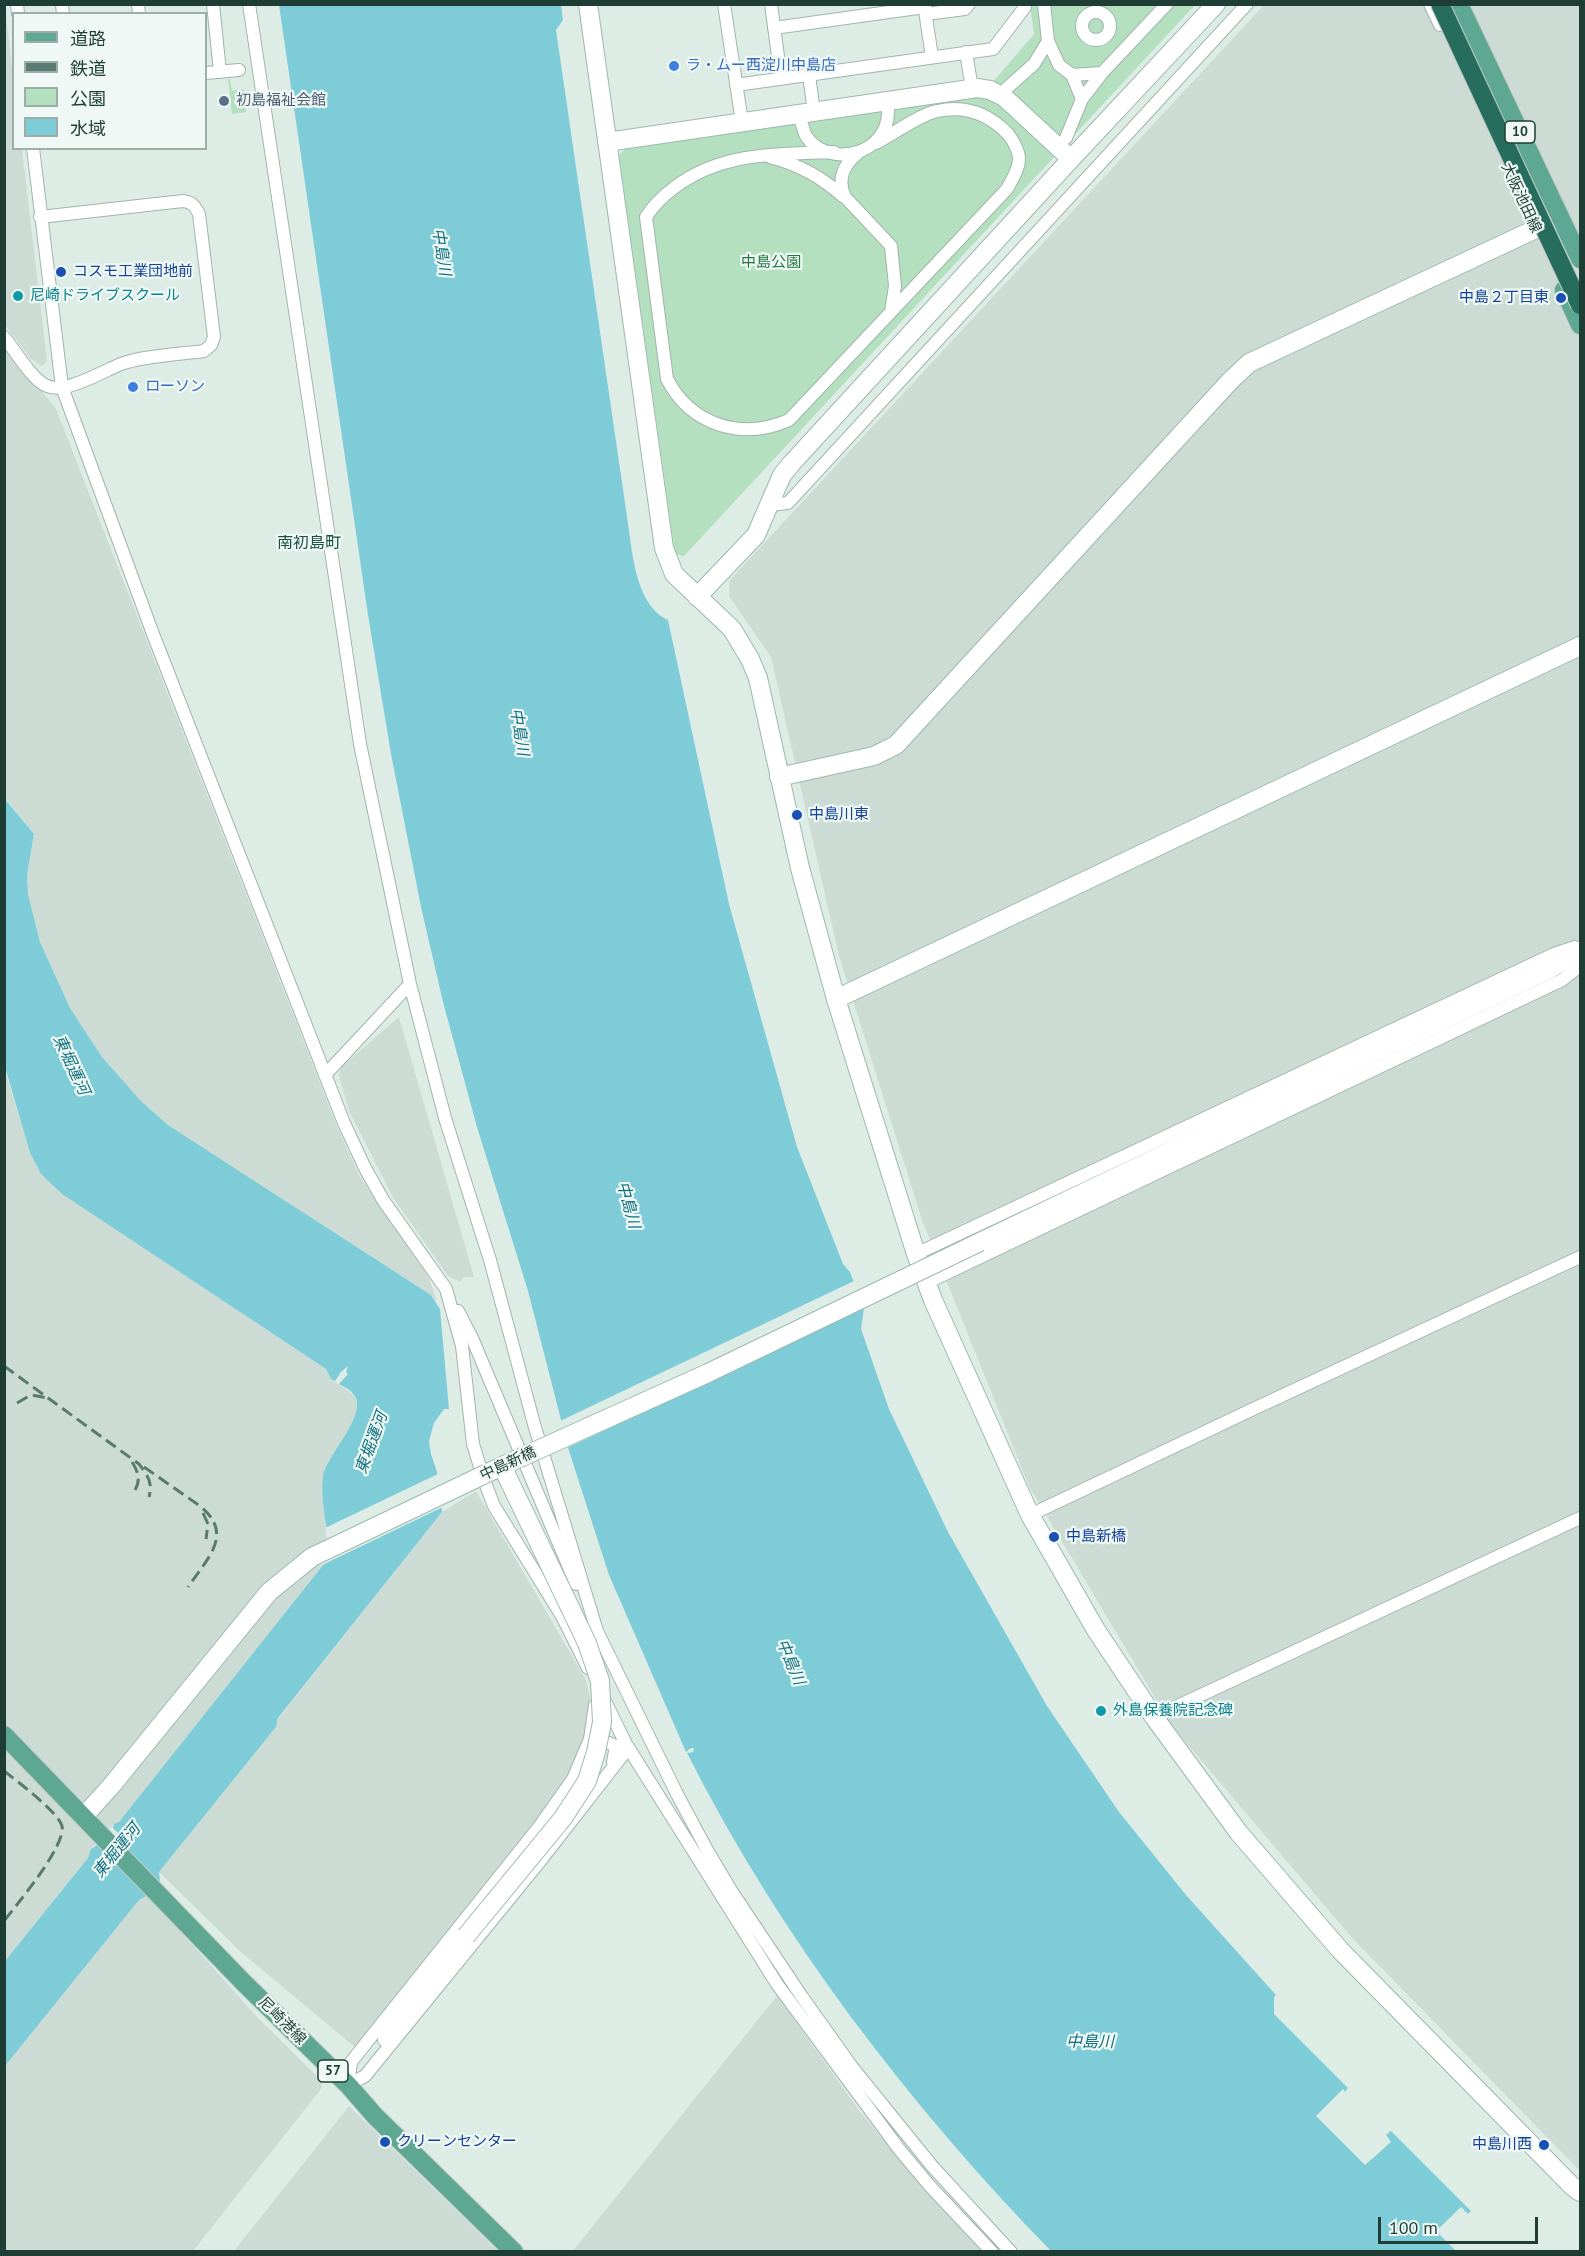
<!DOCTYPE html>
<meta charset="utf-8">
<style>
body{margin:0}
#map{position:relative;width:1585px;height:2256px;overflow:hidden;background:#deece6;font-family:"PT Sans","Noto Sans JP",sans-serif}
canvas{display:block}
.frame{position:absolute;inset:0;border:6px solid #1e3e35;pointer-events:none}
.legend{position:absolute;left:12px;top:12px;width:195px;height:138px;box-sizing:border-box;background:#eff8f4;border:2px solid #9baea8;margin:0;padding:8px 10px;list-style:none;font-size:18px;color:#1e3e35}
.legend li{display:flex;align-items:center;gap:12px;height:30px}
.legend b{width:30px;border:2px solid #9baea8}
.scale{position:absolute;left:1378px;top:2217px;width:160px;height:27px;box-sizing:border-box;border:3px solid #1e3e35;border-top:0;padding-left:8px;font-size:18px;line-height:21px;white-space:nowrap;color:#1e3e35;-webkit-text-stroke:4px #eff8f4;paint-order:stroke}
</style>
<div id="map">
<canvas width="1585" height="2256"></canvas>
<div class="frame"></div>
<ul class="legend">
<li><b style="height:8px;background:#5da793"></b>道路</li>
<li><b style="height:8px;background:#587a70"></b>鉄道</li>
<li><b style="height:16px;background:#b4e0bf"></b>公園</li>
<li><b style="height:16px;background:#7fccd9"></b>水域</li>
</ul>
<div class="scale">100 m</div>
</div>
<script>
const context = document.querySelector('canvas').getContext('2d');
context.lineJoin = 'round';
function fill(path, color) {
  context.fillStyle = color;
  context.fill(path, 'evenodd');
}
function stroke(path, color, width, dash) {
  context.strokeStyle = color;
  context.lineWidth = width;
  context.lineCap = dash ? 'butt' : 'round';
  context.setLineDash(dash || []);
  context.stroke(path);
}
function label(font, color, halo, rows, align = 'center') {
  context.font = font + ' "PT Sans","Noto Sans JP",sans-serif';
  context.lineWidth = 4.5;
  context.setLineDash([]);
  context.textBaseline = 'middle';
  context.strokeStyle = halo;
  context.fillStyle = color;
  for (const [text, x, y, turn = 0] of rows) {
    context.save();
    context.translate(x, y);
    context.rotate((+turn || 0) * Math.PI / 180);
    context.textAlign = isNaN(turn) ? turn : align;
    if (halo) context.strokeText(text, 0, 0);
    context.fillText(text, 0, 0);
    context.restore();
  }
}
fill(new Path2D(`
 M 5,5 L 13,77 L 14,148 L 22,149 L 47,361 L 42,366 L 31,359 L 5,325 Z
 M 1264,5 L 1580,5 L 1580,2171 L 1353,1939 L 1172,1726 L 1029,1486 L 922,1220 L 839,956 L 771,657 L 729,596 L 730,580 Z
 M 4,344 L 56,409 L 338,1129 L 359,1175 L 428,1276 L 437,1301 L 431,1295 L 168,1125 L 141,1101 L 102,1057 L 70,1008 L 40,942 L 28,894 L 27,875 L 34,834 L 5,798 Z
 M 399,1017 L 474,1277 L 464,1277 L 460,1282 L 448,1276 L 394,1199 L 349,1111 L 339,1075 L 341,1067 Z
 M 4,1067 L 30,1153 L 41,1174 L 62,1194 L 326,1369 L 331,1379 L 354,1395 L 358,1405 L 355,1418 L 329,1461 L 323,1478 L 331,1555 L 119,1823 L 114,1824 L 91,1849 L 88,1858 L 5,1961 Z
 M 476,1491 L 586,1680 L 590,1698 L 592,1714 L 578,1756 L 565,1782 L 551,1804 L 356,2048 L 241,1952 L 159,1872 L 276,1727 L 278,1719 L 442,1512 Z
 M 148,1895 L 258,2018 L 322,2081 L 321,2089 L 193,2251 L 5,2252 L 5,2066 L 139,1900 Z
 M 777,1996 L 861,2113 L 913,2175 L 985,2252 L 572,2252 Z
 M 349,2106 L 498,2251 L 234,2251 Z`), '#ccdcd5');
fill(new Path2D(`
 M 1030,5 L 1195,5 L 684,556 L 675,554 L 619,155 L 626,148 L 981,96 L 1034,34 Z
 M 228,79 L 230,79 L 232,91 L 244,89 L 246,112 L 232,114 Z`), '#b4e0bf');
fill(new Path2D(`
 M 279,5 L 561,5 L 563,20 L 556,30 L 626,510 C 632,544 633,604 668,620 L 729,904 L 797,1147 L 843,1264 L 850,1272 L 864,1308 L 861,1329 L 889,1409 L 948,1532 L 1047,1706 L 1119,1812 L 1186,1895 L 1276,1995 L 1274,1997 L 1274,2014 L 1348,2088 L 1345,2092 L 1343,2089 L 1316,2116 L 1365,2165 L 1391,2142 L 1386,2135 L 1391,2131 L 1471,2211 L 1468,2214 L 1461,2207 L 1436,2231 L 1456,2251 L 1051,2251 C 908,2104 780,1937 687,1753 L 693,1752 L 694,1748 L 691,1748 L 686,1752 L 609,1575 L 569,1451 L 528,1291 L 477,1127 L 443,1002 L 421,907 L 391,754 L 368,615 Z
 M 4,798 L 34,834 L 27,875 L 28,894 L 40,942 L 70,1008 L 102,1057 L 141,1101 L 168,1125 L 431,1295 L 440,1309 L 449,1409 L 444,1409 L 434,1423 L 429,1441 L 431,1454 L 437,1472 L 442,1512 L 278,1718 L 276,1727 L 159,1872 L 160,1881 L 148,1895 L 139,1900 L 5,2066 L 5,1961 L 88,1858 L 91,1849 L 97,1845 L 107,1853 L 121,1840 L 118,1837 L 119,1834 L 113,1828 L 114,1824 L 119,1822 L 331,1555 C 328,1532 320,1500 323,1477 C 326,1455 369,1414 354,1395 C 351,1390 344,1387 339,1384 L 348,1374 L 346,1372 L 348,1366 L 341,1372 L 335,1381 L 331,1379 L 326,1369 L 62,1194 L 41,1174 L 30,1153 L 5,1067 Z`), '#7fccd9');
fill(new Path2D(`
 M 856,1280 L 867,1307 L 565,1449 L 558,1422 Z
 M 440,1473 L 445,1506 L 320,1566 L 329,1550 L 325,1528 Z`), '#deece6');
const street = new Path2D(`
 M 17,4 L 18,14
 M 62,4 L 63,14
 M 138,4 L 139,14
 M 213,4 L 220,72
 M 249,4 L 360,744 L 410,984 L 445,1118 L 490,1260 L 534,1424 L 597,1631
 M 724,4 L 742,122
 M 771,4 L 781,79
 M 924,4 L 932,57
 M 1430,4 L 1440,25
 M1082 26a14 14 0 1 1 28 0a14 14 0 1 1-28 0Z
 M 926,14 L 965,9 L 969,4
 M 774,28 L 925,7
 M 1048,41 L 1059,65 L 1072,75 L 1082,99
 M 966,52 L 972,89
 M 206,73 L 239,70
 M 809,75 L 814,112
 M 1072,75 L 1102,73
 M 736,85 L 993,49 L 1025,7 L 1025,4
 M 1007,88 L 1034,64 L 1048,41 L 1044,4
 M 801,122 C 803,127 804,132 806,136 C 827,169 890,156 888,109
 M 1066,138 L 1082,99 L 1102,73 L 1167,4
 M 33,148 L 62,387 L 153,634 L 344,1123 L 365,1168 L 383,1200 L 446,1289 L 462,1346 L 473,1444 L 484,1480 L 494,1506 L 562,1616 L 588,1668
 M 834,152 C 777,154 722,152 675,187 C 663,196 654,204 646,217 L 667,379 C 691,425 741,441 789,420 L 1007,189 C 1012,179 1019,170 1019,159 C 1019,151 1013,140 1008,134 C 989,114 965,105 937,111 C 921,114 891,135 876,143
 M 857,154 C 843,165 837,181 845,197 L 891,246 L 895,286 L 891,312
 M 770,157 C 800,165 821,177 844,197
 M 4,337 C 15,350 32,380 47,386 C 66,394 103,371 121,364 C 141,356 181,354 204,351 L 211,345 L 214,337 L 199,214 C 195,206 192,202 183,201 L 40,217
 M 769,505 L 788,503 L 1247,4
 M 325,1075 L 410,984
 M 916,1254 L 1554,954 L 1575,947
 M 926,1283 L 1562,980 L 1580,966
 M 458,1311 L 472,1338 L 576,1584
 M 1030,1515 L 1249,1411 L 1580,1257
 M 594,1625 L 677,1794 L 707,1850 L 732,1892 L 800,1994 L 852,2067 L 932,2166 L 1011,2252
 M 603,1697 L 626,1744 L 777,1984 L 899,2149 L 929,2185 L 992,2252
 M 1154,1717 L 1580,1518
 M 594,1745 L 604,1741 L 616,1746 L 613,1762
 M 384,2040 L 466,1936
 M 348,2085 L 351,2062 L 539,1827 L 573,1779 L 590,1739 L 595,1705
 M 348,2085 L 365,2076 L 541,1860 L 622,1756 L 626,1744`);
const secondary = new Path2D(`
 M 588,4 L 664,548 L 674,574 L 732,629 L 750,659 L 758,678 L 800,868 L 836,999 L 916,1254 L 933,1300 L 1030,1515 L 1096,1630 L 1154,1717 L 1239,1833 L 1340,1950 L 1572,2186 L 1580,2192
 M 607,142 L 977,88 L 990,90 L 1004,97 L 1071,159
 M 697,597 L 756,535 L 782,475 L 791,464 L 1071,159 L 1216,4
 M 779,777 L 874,756 L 896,745 L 1230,381 L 1249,363 L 1557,219
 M 836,999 L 1580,646
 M 980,1242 L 1548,970 L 1580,951
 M 84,1816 L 112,1785`);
const primary = new Path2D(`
 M 1459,4 L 1580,259
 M 1564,290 L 1580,325
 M 4,1735 L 244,1983 L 348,2085 L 375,2116 L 514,2252`);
stroke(street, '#a1b4ad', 14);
stroke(secondary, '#9cb9ae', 20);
stroke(primary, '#c0c9c6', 20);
stroke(street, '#fff', 12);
stroke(secondary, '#fff', 18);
stroke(primary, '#5da793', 18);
stroke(new Path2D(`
 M 4,1366 L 139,1464 C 148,1476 153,1482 149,1497
 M 17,1403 L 31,1395 L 47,1398
 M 132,1462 C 138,1471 141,1480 135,1490
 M 144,1467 L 200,1506 C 235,1534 207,1559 188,1587
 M 203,1513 L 208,1524 L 206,1539
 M 4,1771 C 17,1781 58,1812 62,1826 C 66,1846 18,1903 4,1921`), '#587a70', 3, [12, 6]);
const secondaryBridge = new Path2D(`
 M 112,1785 L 269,1592 L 312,1557 L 502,1466 L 708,1373 L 980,1242
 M 466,1936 L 563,1818 L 587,1781 L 596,1752 L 602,1722 L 600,1681 L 587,1643 L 502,1466`);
const highwayBridge = new Path2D(`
 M 1440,4 L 1580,305`);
stroke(secondaryBridge, '#9cb9ae', 20, []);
stroke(highwayBridge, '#c0c9c6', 20, []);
stroke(secondaryBridge, '#fff', 18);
stroke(highwayBridge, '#266d5e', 18);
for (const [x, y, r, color] of [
 [674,66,6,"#3f7fe0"],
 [224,101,6,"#5c6f8a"],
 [61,272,6,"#1a4fb4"],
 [18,296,6,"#0f9aa8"],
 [1561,298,6,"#1a4fb4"],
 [133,387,6,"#3f7fe0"],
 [797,815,6,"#1a4fb4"],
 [1054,1537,6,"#1a4fb4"],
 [1101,1711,6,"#0f9aa8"],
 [385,2142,6,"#1a4fb4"],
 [1544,2145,6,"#1a4fb4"]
]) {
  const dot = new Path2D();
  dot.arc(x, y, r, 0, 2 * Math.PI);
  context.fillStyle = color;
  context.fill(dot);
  stroke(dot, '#eff8f4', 2);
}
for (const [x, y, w] of [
 [1520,132,30],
 [333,2071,30]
]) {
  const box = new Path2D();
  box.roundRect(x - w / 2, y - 11, w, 22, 4.5);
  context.fillStyle = '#eff8f4';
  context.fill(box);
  stroke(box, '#1e3e35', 1.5);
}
label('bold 14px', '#1e3e35', null, [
 ["10",1520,132],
 ["57",333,2071]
]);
label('15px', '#366cbe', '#eff8f4', [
 ["ラ・ムー西淀川中島店",686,66],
 ["ローソン",145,387]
], 'left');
label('15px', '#4e5e75', '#eff8f4', [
 ["初島福祉会館",236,101]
], 'left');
label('15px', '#1e3e35', '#eff8f4', [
 ["大阪池田線",1521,198,65],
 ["中島新橋",508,1464,-25],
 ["尼崎港線",282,2021,45]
]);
label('15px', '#237943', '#eff8f4', [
 ["中島公園",771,263]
]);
label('15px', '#164399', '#eff8f4', [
 ["コスモ工業団地前",73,272],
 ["中島２丁目東",1549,298,"right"],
 ["中島川東",809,815],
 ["中島新橋",1066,1537],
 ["クリーンセンター",397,2142],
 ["中島川西",1532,2145,"right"]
], 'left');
label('15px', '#0d838f', '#eff8f4', [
 ["尼崎ドライブスクール",30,296],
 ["外島保養院記念碑",1113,1711]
], 'left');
label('italic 16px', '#117081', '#eff8f4', [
 ["中島川",441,252,81],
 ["中島川",519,732,81],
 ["東堀運河",71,1065,65],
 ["中島川",628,1205,75],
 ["東堀運河",372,1443,-70],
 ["中島川",790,1662,67],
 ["東堀運河",117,1851,-51],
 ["中島川",1090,2042]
]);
label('16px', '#175243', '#eff8f4', [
 ["南初島町",309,543]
]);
</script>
